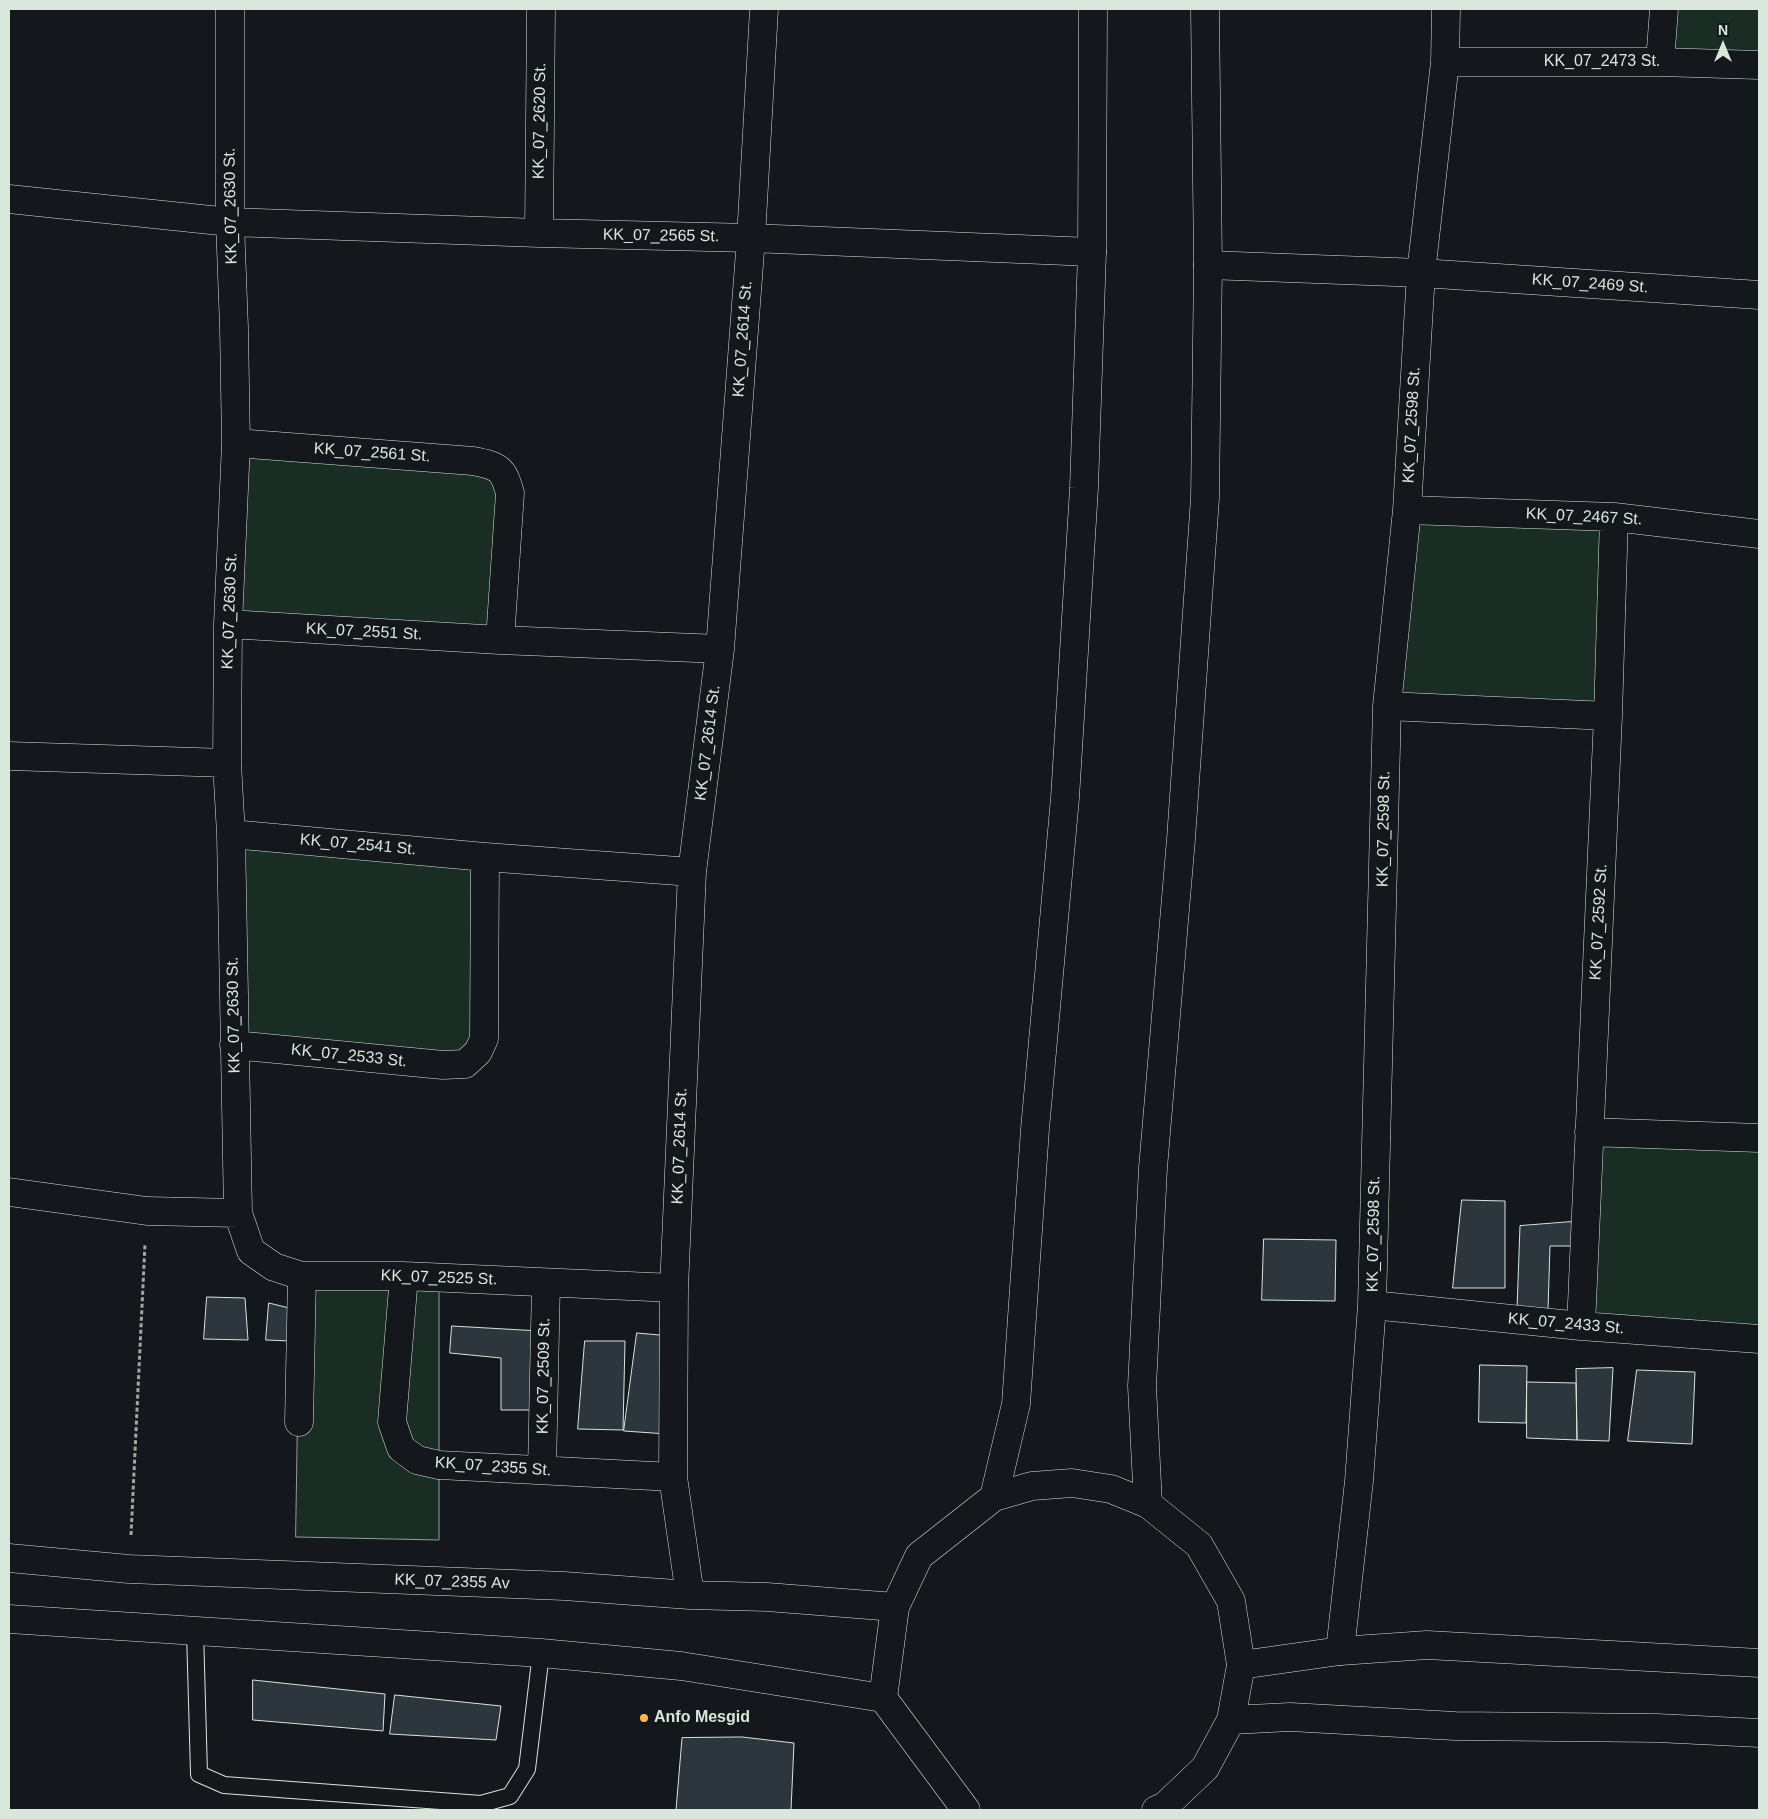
<!DOCTYPE html>
<style>
body{margin:0}
#map{position:relative;width:1768px;height:1819px;overflow:hidden;background:#14181c;font-family:Arial,sans-serif}
canvas{display:block}
.frame{position:absolute;inset:0;border:10px solid #d8e6dc;pointer-events:none}
.north{position:absolute;left:1698px;top:20px;width:50px;height:50px;-webkit-text-stroke:4px #14181c;paint-order:stroke;rotate:0deg;font-size:14px;font-weight:700;line-height:20px;text-align:center;color:#d8e6dc}
.north::after{content:'';display:block;margin:auto;width:18px;height:22px;background:#d8e6dc;clip-path:polygon(50% 0,100% 100%,50% 72%,0 100%)}
</style>
<div id="map">
<canvas width="1768" height="1819"></canvas>
<div class="frame"></div>
<div class="north">N</div>
</div>
<script>
const context = document.querySelector('canvas').getContext('2d');
context.lineJoin = 'round';
function fill(path, color) {
  context.fillStyle = color;
  context.fill(path, 'evenodd');
}
function stroke(path, color, width, dash) {
  context.strokeStyle = color;
  context.lineWidth = width;
  context.lineCap = dash ? 'butt' : 'round';
  context.setLineDash(dash || []);
  context.stroke(path);
}
function label(font, color, halo, rows, align = 'center') {
  context.font = font + ' Arial,sans-serif';
  context.lineWidth = 4;
  context.setLineDash([]);
  context.textBaseline = 'middle';
  context.strokeStyle = halo;
  context.fillStyle = color;
  for (const [text, x, y, turn = 0] of rows) {
    context.save();
    context.translate(x, y);
    context.rotate((+turn || 0) * Math.PI / 180);
    context.textAlign = isNaN(turn) ? turn : align;
    if (halo) context.strokeText(text, 0, 0);
    context.fillText(text, 0, 0);
    context.restore();
  }
}
const green = new Path2D(`
 M 1664,9 L 1759,9 L 1759,65 L 1660,62 Z
 M 236,443 L 505,475 L 500,640 L 228,624 Z
 M 1405,511 L 1614,517 L 1608,716 L 1387,702 Z
 M 231,834 L 485,857 L 484,1039 L 465,1064 L 234,1045 Z
 M 1589,1132 L 1759,1138 L 1759,1339 L 1581,1326 Z
 M 300,1286 L 439,1291 L 439,1540 L 296,1537 Z`);
fill(green, '#1a2d24');
stroke(green, '#939e99', 1);
const building = new Path2D(`
 M 1462,1200 L 1505,1201 L 1505,1288 L 1453,1288 Z
 M 1571,1222 L 1577,1246 L 1550,1246 L 1548,1310 L 1517,1309 L 1520,1226 Z
 M 1264,1239 L 1336,1240 L 1335,1301 L 1262,1300 Z
 M 207,1297 L 245,1298 L 248,1340 L 204,1339 Z
 M 269,1303 L 293,1309 L 290,1341 L 266,1340 Z
 M 452,1326 L 540,1331 L 542,1410 L 501,1410 L 501,1358 L 450,1353 Z
 M 637,1333 L 671,1336 L 667,1434 L 624,1431 Z
 M 585,1341 L 625,1341 L 623,1430 L 578,1429 Z
 M 1480,1365 L 1527,1366 L 1526,1423 L 1479,1422 Z
 M 1613,1368 L 1609,1441 L 1577,1440 L 1576,1369 Z
 M 1637,1370 L 1695,1372 L 1692,1444 L 1628,1441 Z
 M 1527,1382 L 1576,1383 L 1577,1440 L 1527,1438 Z
 M 253,1680 L 385,1694 L 383,1731 L 253,1720 Z
 M 395,1695 L 501,1706 L 496,1740 L 390,1734 Z
 M 742,1737 L 794,1743 L 791,1810 L 676,1810 L 682,1738 Z`);
fill(building, '#2c363c');
stroke(building, '#d8e6dc', 1);
const service = new Path2D(`
 M 195,1631 L 199,1774 L 224,1785 L 481,1804 L 510,1796 L 527,1769 L 541,1653`);
const minor = new Path2D(`
 M 230,9 L 230,222 L 234,328 L 236,443 L 228,624 L 227,763 L 231,834 L 238,1213 L 251,1251 L 274,1267 L 302,1276 L 404,1276 L 674,1288
 M 1445,62 L 1660,62 L 1759,65
 M 1660,62 L 1664,9
 M 9,199 L 230,222 L 539,233 L 751,238 L 1092,252
 M 539,233 L 541,9
 M 1208,265 L 1421,273 L 1759,295
 M 236,443 L 473,461 C 499,466 503,468 510,493 L 500,640
 M 1407,510 L 1614,517 L 1759,534
 M 228,624 L 500,640 L 720,649
 M 1387,706 L 1608,716
 M 9,756 L 227,763
 M 231,834 L 485,857 L 692,872
 M 234,1045 L 443,1065 L 465,1064 L 478,1052 L 484,1039 L 485,857
 M 1589,1132 L 1759,1138
 M 9,1192 L 147,1211 L 238,1213
 M 404,1276 L 392,1422 L 401,1448 L 417,1460 L 439,1465 L 673,1477
 M 1372,1305 L 1581,1326 L 1759,1339
 M 1581,1326 L 1608,716 L 1614,517
 M 299,1422 L 302,1276
 M 542,1470 L 546,1283
 M 9,1558 L 129,1569 L 564,1586 L 690,1595 L 767,1597 L 895,1607
 M 690,1595 L 673,1477 L 674,1288 L 692,872 L 720,649 L 751,238 L 764,9
 M 9,1619 L 541,1653 L 681,1666 L 883,1698
 M 1340,1651 L 1359,1481 L 1372,1305 L 1387,706 L 1407,510 L 1421,273 L 1445,62 L 1446,9`);
const tertiary = new Path2D(`
 M 1241,1665 L 1340,1651 L 1427,1645 L 1759,1663
 M 1231,1720 L 1290,1717 L 1455,1726 L 1657,1728 L 1759,1733`);
const trunk = new Path2D(`
 M 994,1497 L 1016,1404 L 1035,1129 L 1065,798 L 1084,488 L 1092,252 L 1093,9
 M 1148,1504 L 1142,1386 L 1153,1168 L 1181,839 L 1205,498 L 1208,265 L 1205,9
 M 966,1810 L 883,1698 L 895,1607 L 919,1556 L 994,1497 L 1032,1486 L 1072,1483 L 1111,1489 L 1148,1504 L 1199,1545 L 1231,1601 L 1241,1665 L 1231,1720 L 1205,1768 L 1165,1806 L 1156,1810`);
stroke(service, '#d8e6dc', 18);
stroke(minor, '#d8e6dc', 29);
stroke(tertiary, '#d8e6dc', 29);
stroke(trunk, '#d8e6dc', 29);
stroke(new Path2D(`
 M 131,1535 L 145,1244`), '#9da8a2', 3, [4, 2.5]);
stroke(service, '#14181c', 16);
stroke(minor, '#14181c', 28);
stroke(tertiary, '#14181c', 28);
stroke(trunk, '#14181c', 28);
for (const [x, y, r, color] of [
 [644,1718,5,"#ffb74d"]
]) {
  const dot = new Path2D();
  dot.arc(x, y, r, 0, 2 * Math.PI);
  context.fillStyle = color;
  context.fill(dot);
  stroke(dot, '#14181c', 2);
}
label('16px', '#d8e6dc', '#14181c', [
 ["KK_07_2473 St.",1602,62],
 ["KK_07_2620 St.",540,121,-89],
 ["KK_07_2630 St.",231,206,-91],
 ["KK_07_2565 St.",661,236,1],
 ["KK_07_2469 St.",1590,284,4],
 ["KK_07_2614 St.",743,339,-86],
 ["KK_07_2598 St.",1412,425,-87],
 ["KK_07_2561 St.",372,453,4],
 ["KK_07_2467 St.",1584,517,3],
 ["KK_07_2630 St.",230,611,-88],
 ["KK_07_2551 St.",364,632,3],
 ["KK_07_2614 St.",708,743,-83],
 ["KK_07_2598 St.",1384,829,-89],
 ["KK_07_2541 St.",358,845,5],
 ["KK_07_2592 St.",1599,922,-87],
 ["KK_07_2630 St.",234,1015,-91],
 ["KK_07_2533 St.",349,1056,6],
 ["KK_07_2614 St.",680,1146,-88],
 ["KK_07_2598 St.",1374,1234,-89],
 ["KK_07_2525 St.",439,1278,2],
 ["KK_07_2433 St.",1566,1324,5],
 ["KK_07_2509 St.",544,1376,-89],
 ["KK_07_2355 St.",493,1467,4],
 ["KK_07_2355 Av",452,1582,2]
]);
label('bold 16px', '#d8e6dc', '#14181c', [
 ["Anfo Mesgid",654,1718]
], 'left');
</script>
